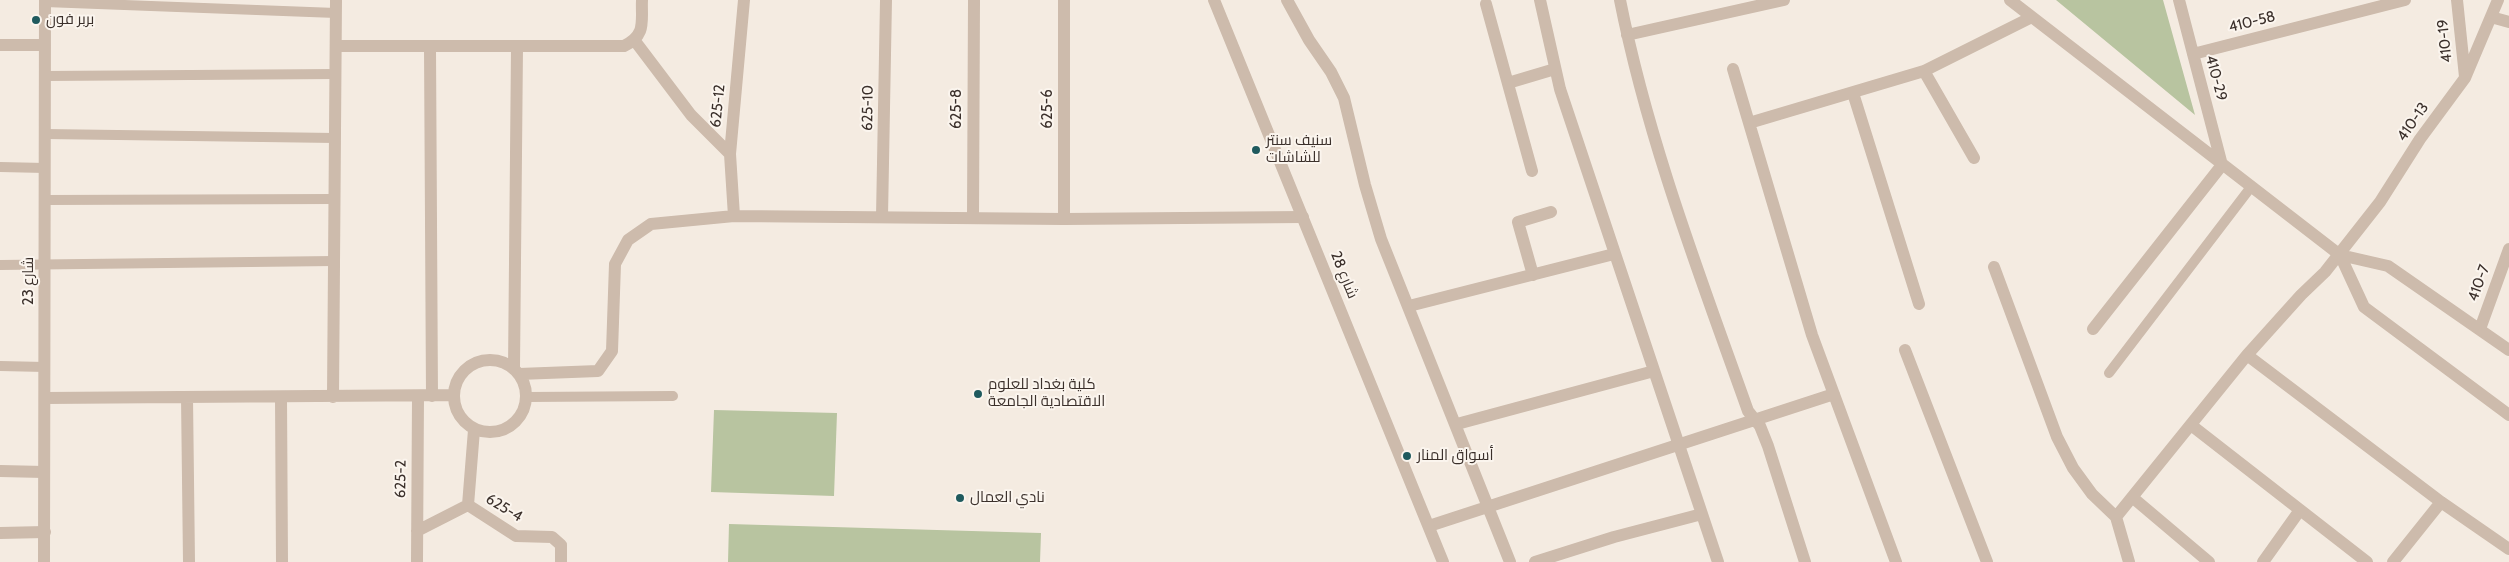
<!DOCTYPE html>
<meta charset="utf-8">
<style>
body{margin:0}
canvas{display:block;background:#f4ebe1}
</style>
<canvas width="2509" height="562"></canvas>
<script>
const context = document.querySelector('canvas').getContext('2d');
context.lineJoin = 'round';
function fill(path, color) {
  context.fillStyle = color;
  context.fill(path, 'evenodd');
}
function stroke(path, color, width, dash) {
  context.strokeStyle = color;
  context.lineWidth = width;
  context.lineCap = dash ? 'butt' : 'round';
  context.setLineDash(dash || []);
  context.stroke(path);
}
function label(font, color, halo, rows, align = 'center') {
  context.font = font + ' Cabin,Cairo,sans-serif';
  context.lineWidth = 4;
  context.setLineDash([]);
  context.textBaseline = 'middle';
  context.strokeStyle = halo;
  context.fillStyle = color;
  for (const [text, x, y, turn = 0] of rows) {
    context.save();
    context.translate(x, y);
    context.rotate((+turn || 0) * Math.PI / 180);
    context.textAlign = isNaN(turn) ? turn : align;
    if (halo) context.strokeText(text, 0, 0);
    context.fillText(text, 0, 0);
    context.restore();
  }
}
fill(new Path2D(`
 M 2056,0 L 2163,0 L 2195,115 Z
 M 714,410 L 837,413 L 834,496 L 711,492 Z
 M 729,524 L 1041,533 L 1040,562 L 728,562 Z`), '#b8c4a0');
stroke(new Path2D(`
 M 45,2 L 336,13
 M 45,76 L 336,74
 M 45,134 L 335,138
 M 0,167 L 45,168
 M 45,200 L 334,199
 M 0,265 L 334,261
 M 0,366 L 45,367
 M 2109,373 L 2251,187
 M 527,397 L 673,396`), '#cdbbac', 10);
stroke(new Path2D(`
 M 1287,0 L 1309,40 L 1331,72 L 1344,98 L 1365,185 L 1381,239 L 1510,562
 M 1540,0 L 1560,89 L 1718,562
 M 1620,0 C 1648,141 1700,276 1748,411 L 1760,426 L 1768,446 L 1805,562
 M 2010,0 L 2340,255 L 2388,266 L 2509,350
 M 2457,0 L 2465,77
 M 1486,4 L 1532,171
 M 2491,17 L 2509,22
 M 1627,35 L 1784,0
 M 635,41 L 691,115 L 730,154
 M 336,46 L 624,46 C 647,35 641,21 642,0
 M 430,47 L 432,396
 M 2193,54 L 2405,0
 M 1733,69 L 1812,335 L 1896,562
 M 1924,71 L 1974,158
 M 1508,83 L 1555,69
 M 1853,93 L 1919,304
 M 1749,123 L 1924,71 L 2032,17
 M 734,216 L 730,154 L 744,0
 M 882,217 L 886,0
 M 973,218 L 974,0
 M 1064,219 L 1064,0
 M 2340,255 L 2364,307 L 2509,415
 M 1994,267 L 2057,437 L 2073,468 L 2092,494 L 2116,517 L 2129,562
 M 1533,275 L 1518,222 L 1551,212
 M 1409,306 L 1614,254
 M 2093,329 L 2222,165 L 2179,0
 M 2480,329 L 2509,249
 M 1905,350 L 1987,562
 M 2247,355 L 2441,502 L 2509,549
 M454 396a36 36 0 1 1 72 0a36 36 0 1 1-72 0Z
 M 514,368 L 517,47
 M 519,374 L 598,371 L 612,351 L 615,264 L 628,240 L 651,224 L 734,216 L 1064,219 L 1303,217
 M 187,397 L 189,562
 M 281,397 L 282,562
 M 333,397 L 336,0
 M 45,398 L 454,395
 M 1457,424 L 1654,371
 M 2191,425 L 2367,562
 M 0,471 L 44,472
 M 2132,497 L 2209,562
 M 468,505 L 474,430
 M 2116,517 L 2247,355 L 2301,295 L 2325,272 L 2380,202 L 2420,139 L 2465,78 L 2498,0
 M 1429,526 L 1834,394
 M 417,531 L 468,505 L 516,536 L 552,537 L 561,545 L 561,562
 M 0,533 L 45,532
 M 417,562 L 418,396
 M 1535,562 L 1614,537 L 1702,514
 M 2263,562 L 2300,510
 M 2393,562 L 2441,502`), '#cdbbac', 12);
stroke(new Path2D(`
 M 1214,0 L 1443,562
 M 0,45 L 45,45
 M 44,562 L 45,0`), '#cdbbac', 12);
for (const [x, y, r, color] of [
 [36,20,5,"#1f5a5e"],
 [1256,150,5,"#1f5a5e"],
 [978,394,5,"#1f5a5e"],
 [1407,456,5,"#1f5a5e"],
 [960,498,5,"#1f5a5e"]
]) {
  const dot = new Path2D();
  dot.arc(x, y, r, 0, 2 * Math.PI);
  context.fillStyle = color;
  context.fill(dot);
  stroke(dot, '#fbf5ee', 2);
}
label('15px', '#3b302b', '#fbf5ee', [
 ["بربر فون",46,20],
 ["سنيف سنتر",1266,141],
 ["للشاشات",1266,158],
 ["كلية بغداد للعلوم",988,385],
 ["الاقتصادية الجامعة",988,402],
 ["أسواق المنار",1417,456],
 ["نادي العمال",970,498]
], 'left');
label('15px', '#3b302b', '#fbf5ee', [
 ["410-58",2252,22,-14],
 ["410-19",2445,41,-96],
 ["410-29",2216,78,75],
 ["625-12",718,106,-84],
 ["625-10",868,108,-89],
 ["625-8",957,109,-90],
 ["625-6",1048,109,-90],
 ["410-13",2413,122,-55],
 ["شارع 28",1344,275,68],
 ["شارع 23",29,281,-90],
 ["410-7",2479,283,-70],
 ["625-2",401,479,-89],
 ["625-4",504,508,31]
]);
</script>
